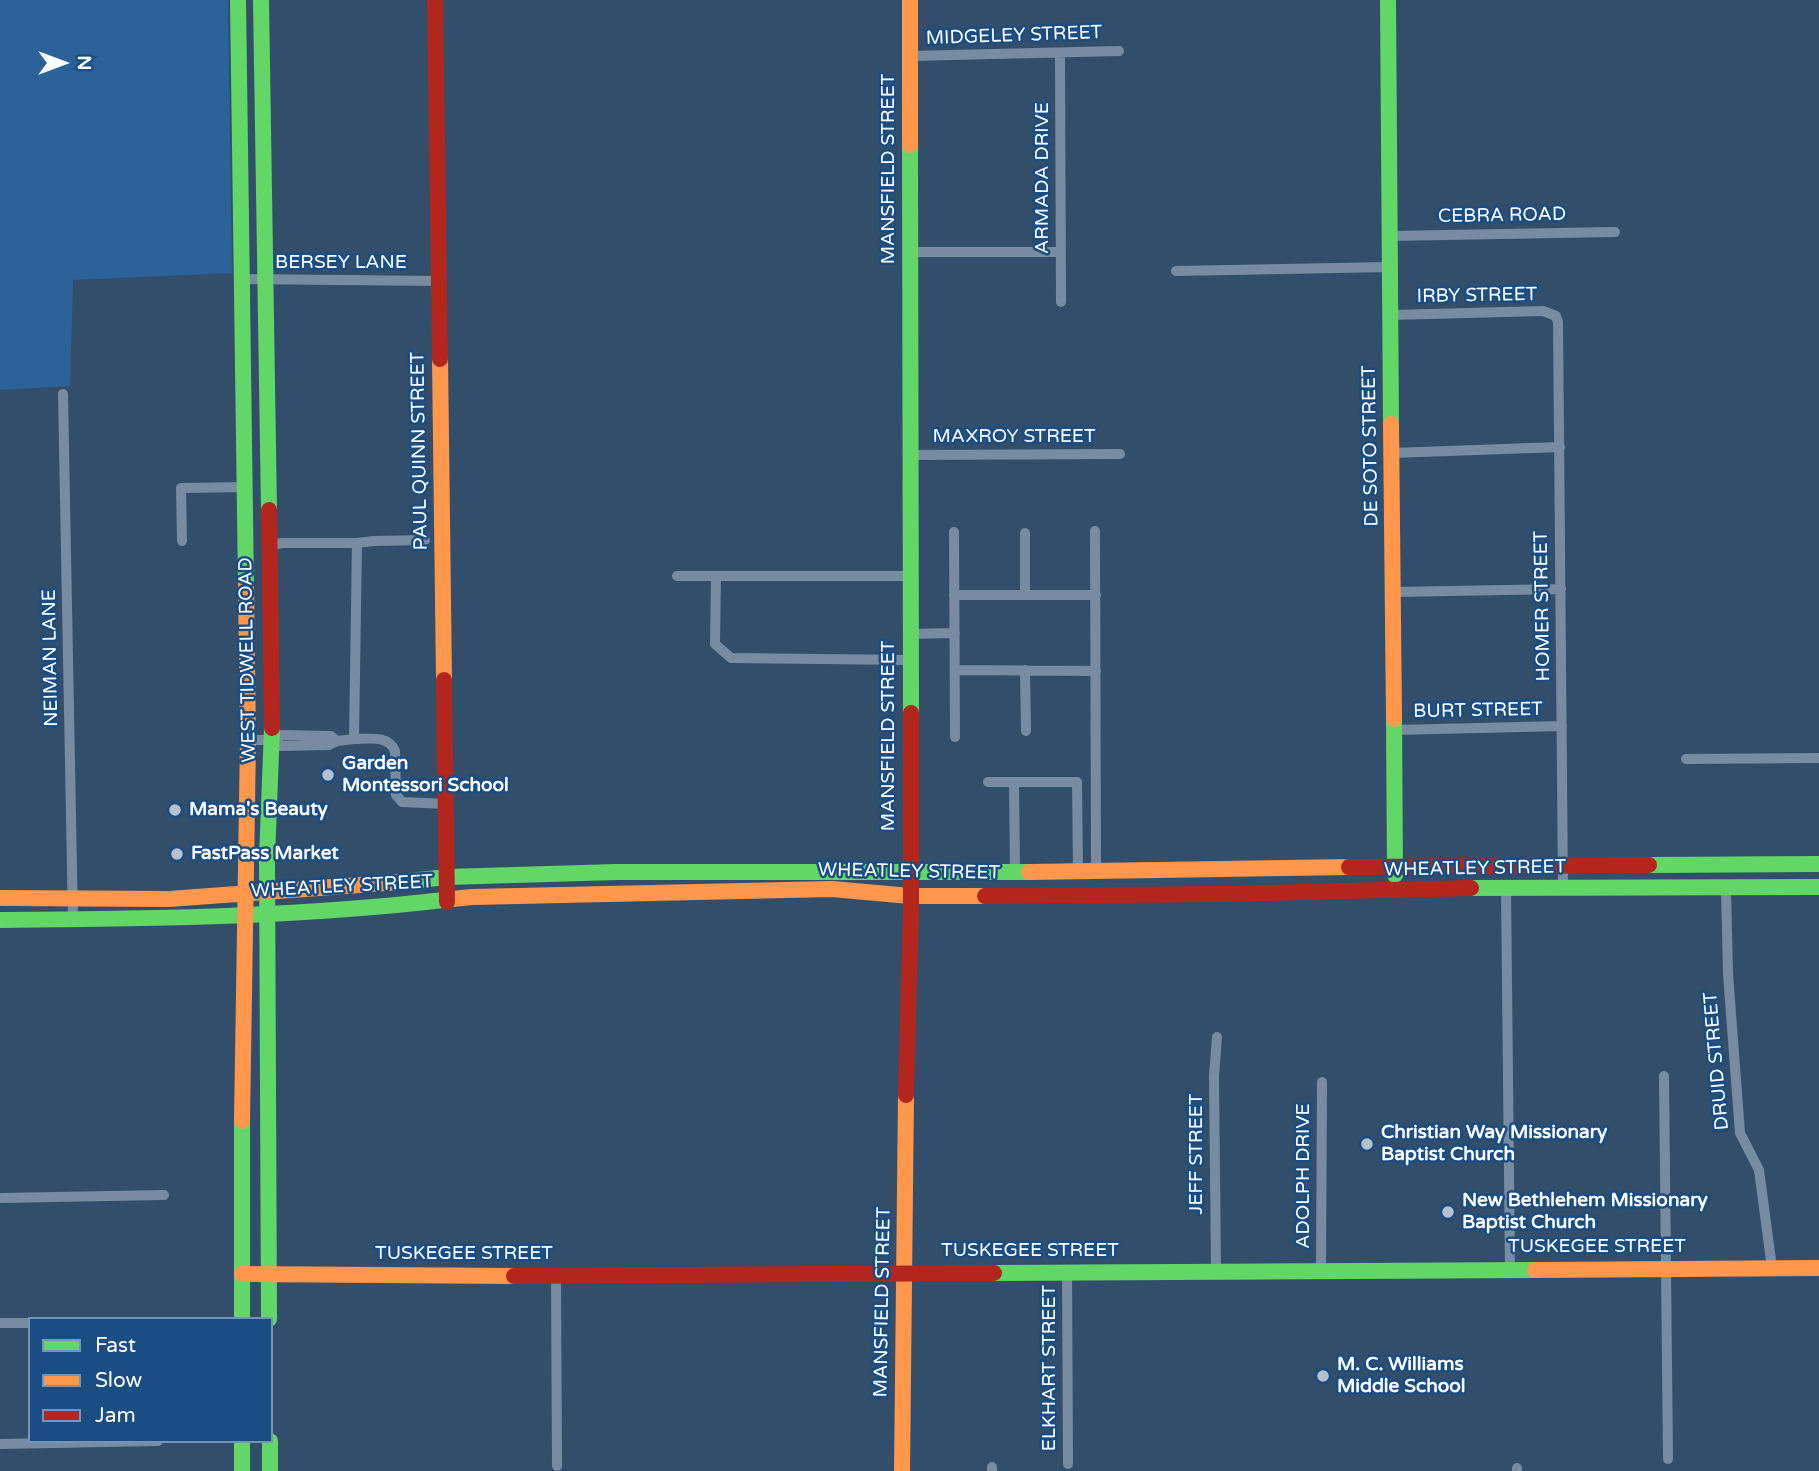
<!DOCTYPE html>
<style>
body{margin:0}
#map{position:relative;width:1819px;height:1471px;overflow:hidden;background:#324e6b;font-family:"Varela Round",sans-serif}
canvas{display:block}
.legend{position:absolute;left:28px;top:1317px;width:245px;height:126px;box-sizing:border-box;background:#1a4d83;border:2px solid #7694b5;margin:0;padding:9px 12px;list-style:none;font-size:21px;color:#fff}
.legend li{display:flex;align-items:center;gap:14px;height:35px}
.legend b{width:35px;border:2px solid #7694b5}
.north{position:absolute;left:28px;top:28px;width:70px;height:70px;-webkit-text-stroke:5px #1a4d83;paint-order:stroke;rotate:90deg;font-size:19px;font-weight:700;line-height:28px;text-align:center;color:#fff}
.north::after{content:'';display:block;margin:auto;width:24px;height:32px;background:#fff;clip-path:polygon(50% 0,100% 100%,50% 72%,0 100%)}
</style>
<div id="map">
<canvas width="1819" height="1471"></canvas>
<ul class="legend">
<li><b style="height:9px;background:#63d668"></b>Fast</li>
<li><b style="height:9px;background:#ff974d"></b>Slow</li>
<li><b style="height:9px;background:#b3261e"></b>Jam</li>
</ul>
<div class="north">N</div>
</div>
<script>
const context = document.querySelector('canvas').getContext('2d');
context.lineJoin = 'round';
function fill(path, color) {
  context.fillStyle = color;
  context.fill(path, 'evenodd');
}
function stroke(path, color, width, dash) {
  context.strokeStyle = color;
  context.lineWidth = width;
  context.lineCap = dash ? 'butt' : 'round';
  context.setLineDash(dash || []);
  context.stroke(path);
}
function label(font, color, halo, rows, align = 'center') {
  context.font = font + ' "Varela Round",sans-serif';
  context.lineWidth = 5;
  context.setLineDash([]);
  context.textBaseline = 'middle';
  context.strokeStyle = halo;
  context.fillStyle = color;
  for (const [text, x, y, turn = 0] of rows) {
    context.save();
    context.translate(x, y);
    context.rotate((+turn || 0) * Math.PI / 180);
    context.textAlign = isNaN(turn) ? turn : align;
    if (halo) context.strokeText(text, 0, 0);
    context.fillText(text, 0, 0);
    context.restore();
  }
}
fill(new Path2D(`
 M 0,0 L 228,0 L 232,273 L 73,280 L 70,386 L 0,390 Z`), '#2a6299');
stroke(new Path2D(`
 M 1060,53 L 1061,302
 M 910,56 L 1119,51
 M 1390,236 L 1615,232
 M 910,252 L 1060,252
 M 1176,271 L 1390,267
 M 243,279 L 438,281
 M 1391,315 L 1543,311 L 1556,316 L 1558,322 L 1563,888
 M 63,394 L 73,921
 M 1392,453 L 1560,447
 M 910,455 L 1120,454
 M 1095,531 L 1096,871
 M 954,532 L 955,737
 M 1025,533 L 1025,595
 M 182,541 L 181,488 L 246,487
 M 357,543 L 374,541 L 425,540
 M 268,546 L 282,543 L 357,543 L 354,739 L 337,741 L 329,745 L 280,746 L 277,740
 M 677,576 L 909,576
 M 716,576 L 715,644 L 731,658 L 909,660
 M 1394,592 L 1561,589
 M 954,595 L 1096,595
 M 909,634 L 955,633
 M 955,670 L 1096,671
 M 1025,670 L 1026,731
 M 1394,730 L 1562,726
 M 354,739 C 370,739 388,735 395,751 L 396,795 L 402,802 L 446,804
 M 248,740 L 277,740 L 281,735 L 331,736 L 337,741
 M 1686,759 L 1819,758
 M 988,782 L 1077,782 L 1078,872
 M 1014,782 L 1015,872
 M 1506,887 L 1510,1269
 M 1726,888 L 1728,974 L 1740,1133 L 1759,1170 L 1772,1268
 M 1664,1076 L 1668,1459
 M 0,1198 L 164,1195
 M 1216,1270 L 1214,1076 L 1217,1037
 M 1321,1270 L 1322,1082
 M 1067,1272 L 1068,1464
 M 556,1276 L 557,1466
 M 0,1323 L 30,1323
 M 0,1444 L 158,1441
 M 992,1467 L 992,1471
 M 1517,1468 L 1517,1471`), '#788ca1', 10);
stroke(new Path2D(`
 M 238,0 L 246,586
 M 261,0 L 269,510
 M 1388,0 L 1391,424
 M 910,145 L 911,713
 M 1394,719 L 1395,875
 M 1649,865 L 1819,864
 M 400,882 L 447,877 L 616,872 L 1029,872
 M 1471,888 L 1819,887
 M 0,920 C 151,919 302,917 452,899
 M 242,1121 L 242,1319
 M 994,1273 L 1535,1270
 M 269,1319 L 267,858 L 272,728
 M 242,1441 L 242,1471
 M 270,1441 L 270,1471`), '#63d668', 16);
stroke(new Path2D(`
 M 910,0 L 910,145
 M 440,359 L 444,680
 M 1391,424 L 1394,719
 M 1029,872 L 1349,867
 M 0,898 L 169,899 L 400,882
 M 452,899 L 472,897 L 832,889 L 910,896 L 985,896
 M 242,1121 L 248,740 L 246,586
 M 1535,1270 L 1819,1268
 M 242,1274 L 514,1276
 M 902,1471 L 906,1095`), '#ff974d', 16);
stroke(new Path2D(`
 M 435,0 L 440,359
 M 269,510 L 272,728
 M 444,680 L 447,902
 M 1349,867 L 1649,865
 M 985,896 L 1223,894 L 1471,888
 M 906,1095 L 911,907 L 911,713
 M 514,1276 L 994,1273`), '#b3261e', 16);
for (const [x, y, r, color] of [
 [328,775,7,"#b7c1cb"],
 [175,810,7,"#b7c1cb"],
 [177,854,7,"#b7c1cb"],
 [1367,1144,7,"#b7c1cb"],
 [1448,1212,7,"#b7c1cb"],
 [1323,1376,7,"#b7c1cb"]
]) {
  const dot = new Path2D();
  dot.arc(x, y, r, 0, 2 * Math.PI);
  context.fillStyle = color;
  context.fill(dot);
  stroke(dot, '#1a4d83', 2.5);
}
label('19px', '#fff', '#1a4d83', [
 ["MIDGELEY STREET",1014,36,-2],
 ["MANSFIELD STREET",889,169,-90],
 ["ARMADA DRIVE",1043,178,-90],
 ["CEBRA ROAD",1502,216,-1],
 ["BERSEY LANE",341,263],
 ["IRBY STREET",1477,296,-1],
 ["MAXROY STREET",1014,437],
 ["DE SOTO STREET",1371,446,-91],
 ["PAUL QUINN STREET",420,451,-91],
 ["HOMER STREET",1543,606,-91],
 ["NEIMAN LANE",51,658,-91],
 ["WEST TIDWELL ROAD",248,660,-91],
 ["BURT STREET",1478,711,-1],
 ["MANSFIELD STREET",889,736,-90],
 ["WHEATLEY STREET",1475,869,-1],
 ["WHEATLEY STREET",909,872,1],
 ["WHEATLEY STREET",342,887,-3],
 ["DRUID STREET",1717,1061,-95],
 ["JEFF STREET",1197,1154,-90],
 ["ADOLPH DRIVE",1304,1176,-90],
 ["TUSKEGEE STREET",1597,1247],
 ["TUSKEGEE STREET",1030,1251],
 ["TUSKEGEE STREET",464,1254],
 ["MANSFIELD STREET",883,1302,-89],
 ["ELKHART STREET",1050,1368,-90]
]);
label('bold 19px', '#fff', '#1a4d83', [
 ["Garden",342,764],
 ["Montessori School",342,786],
 ["Mama's Beauty",189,810],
 ["FastPass Market",191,854],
 ["Christian Way Missionary",1381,1133],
 ["Baptist Church",1381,1155],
 ["New Bethlehem Missionary",1462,1201],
 ["Baptist Church",1462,1223],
 ["M. C. Williams",1337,1365],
 ["Middle School",1337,1387]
], 'left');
</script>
